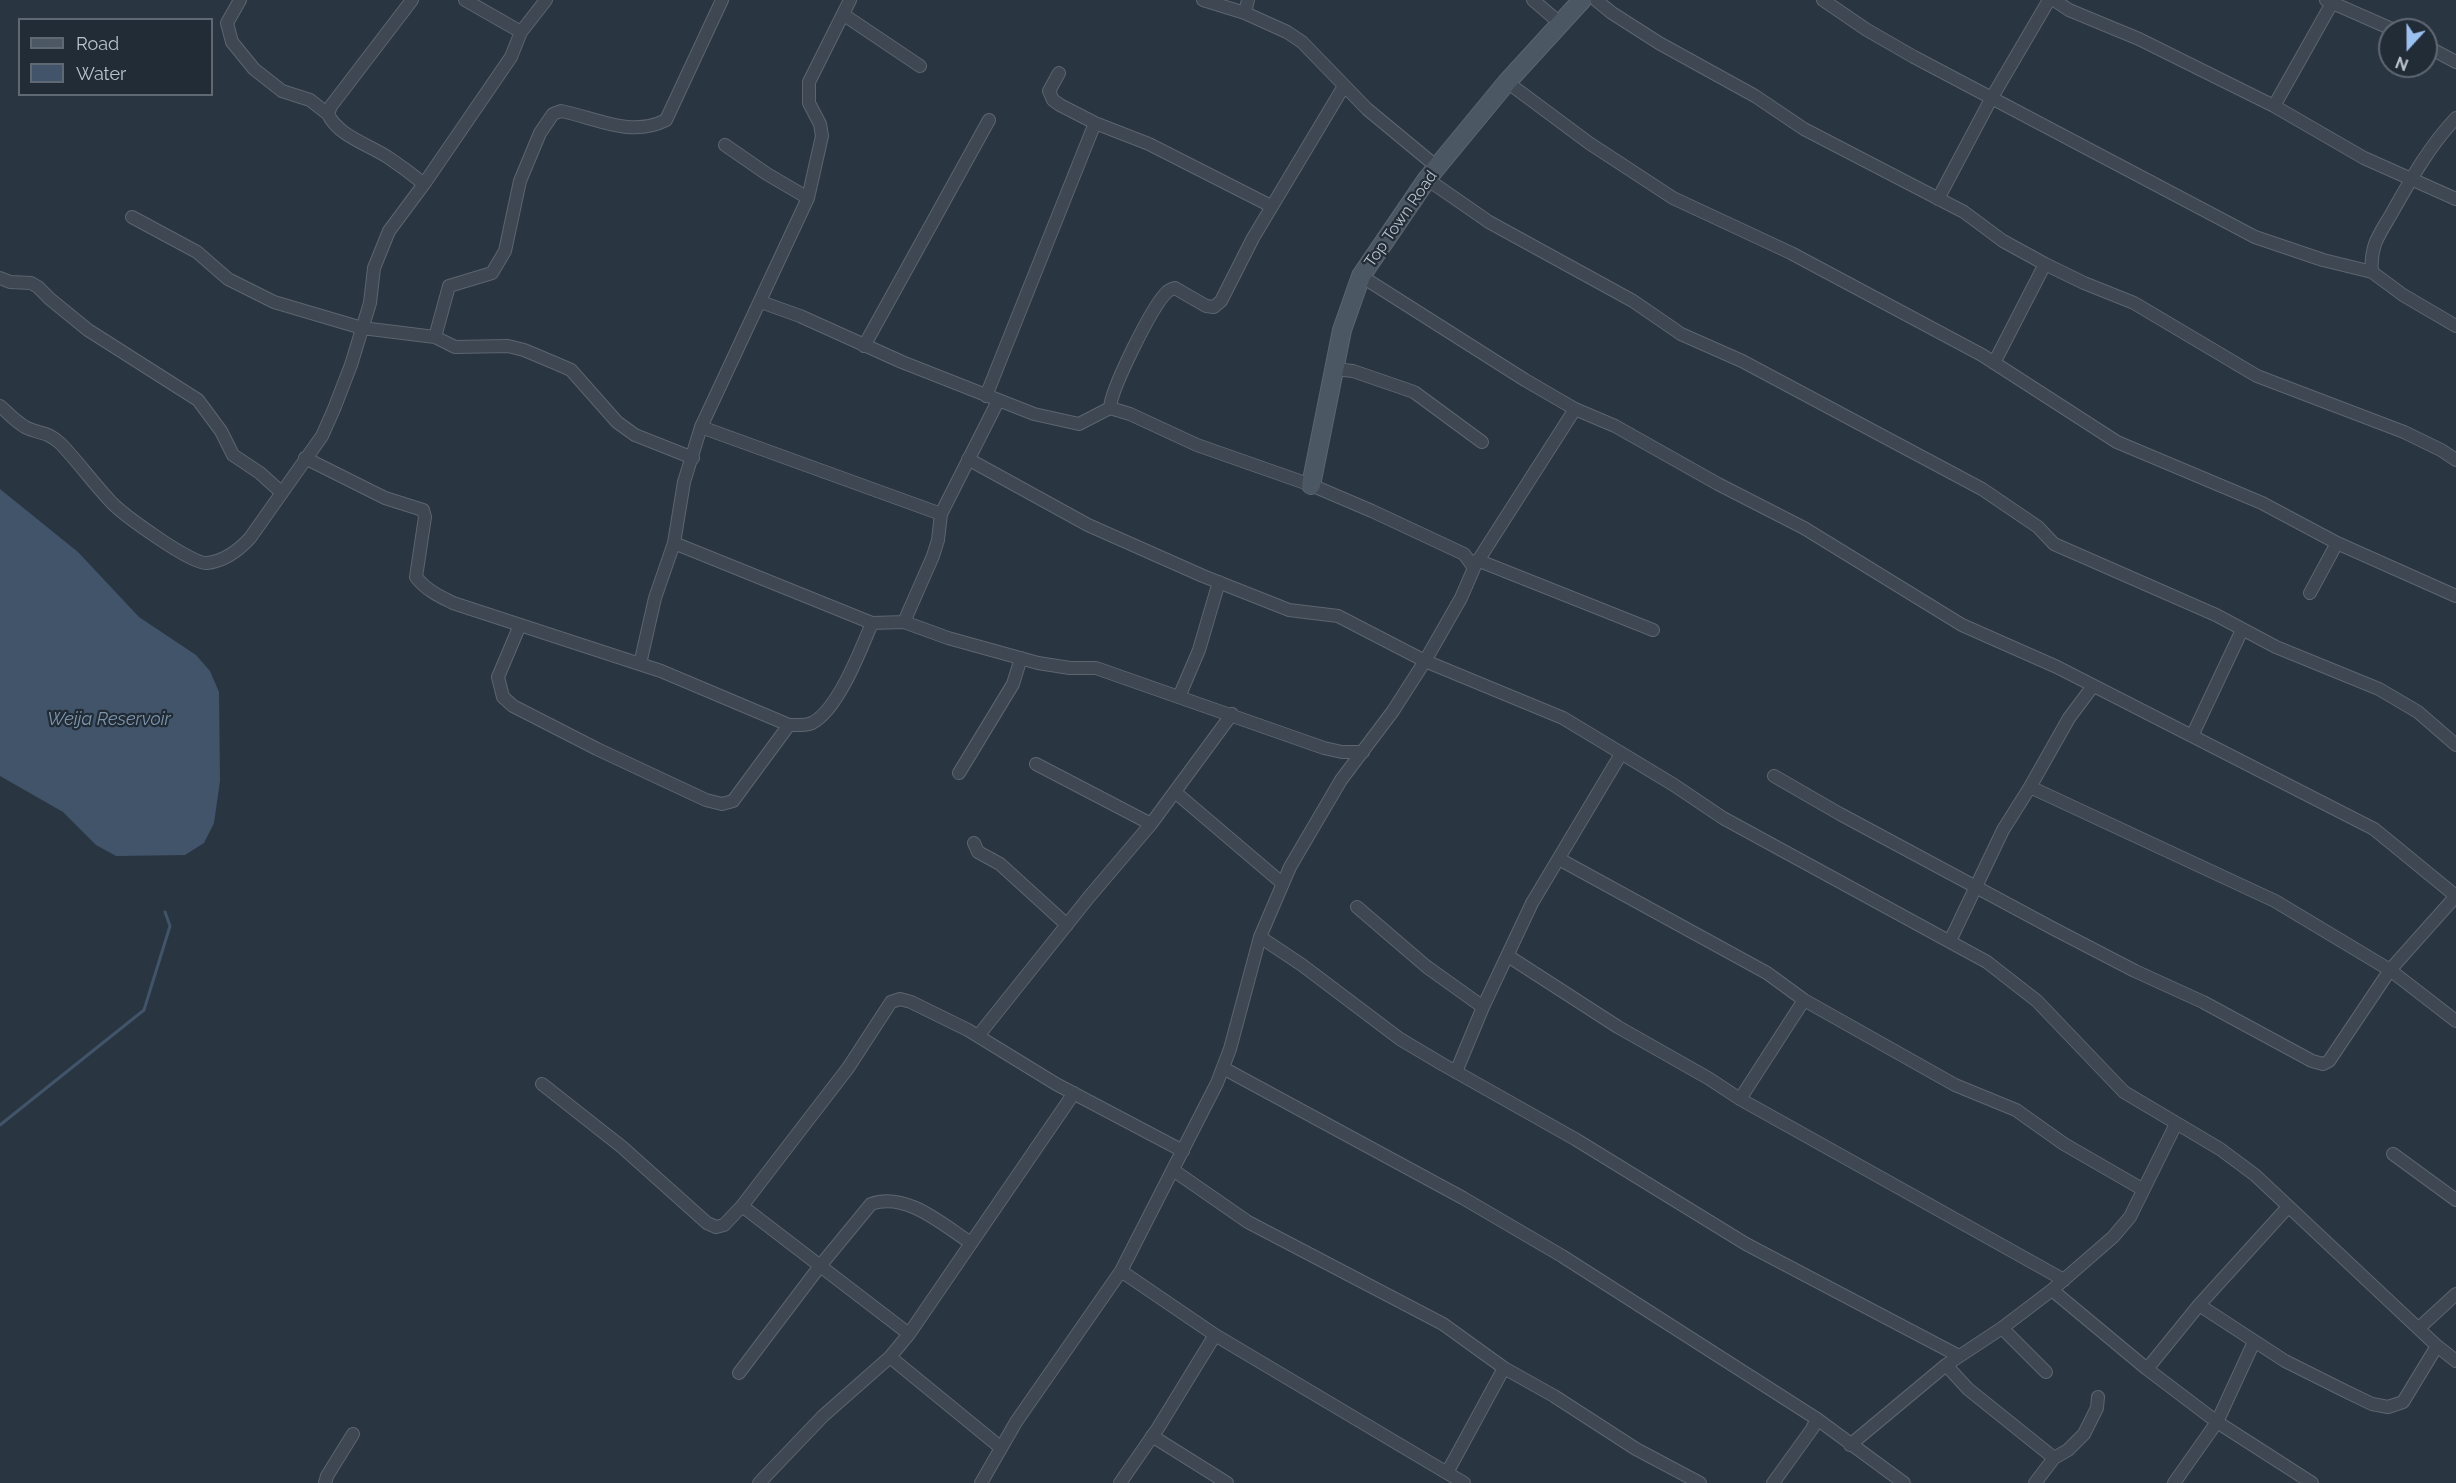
<!DOCTYPE html>
<style>
body{margin:0}
#map{position:relative;width:2456px;height:1483px;overflow:hidden;background:#2a3542;font-family:Raleway,sans-serif}
canvas{display:block}
.legend{position:absolute;left:18px;top:18px;width:195px;height:78px;box-sizing:border-box;background:#222c37;border:2px solid #5f6873;margin:0;padding:8px 10px;list-style:none;font-size:18px;color:#bbc2cc}
.legend li{display:flex;align-items:center;gap:12px;height:30px}
.legend b{width:30px;border:2px solid #5f6873}
.north{position:absolute;left:2378px;top:18px;width:60px;height:60px;box-sizing:border-box;background:#222c37;border:2px solid #5f6873;border-radius:50%;rotate:201deg;font-size:16px;font-weight:700;line-height:24px;text-align:center;color:#bbc2cc}
.north::after{content:'';display:block;margin:auto;width:21px;height:27px;background:#9bc1f1;clip-path:polygon(50% 0,100% 100%,50% 72%,0 100%)}
</style>
<div id="map">
<canvas width="2456" height="1483"></canvas>
<ul class="legend">
<li><b style="height:8px;background:#4c5764"></b>Road</li>
<li><b style="height:16px;background:#415469"></b>Water</li>
</ul>
<div class="north">N</div>
</div>
<script>
const context = document.querySelector('canvas').getContext('2d');
context.lineJoin = 'round';
function fill(path, color) {
  context.fillStyle = color;
  context.fill(path, 'evenodd');
}
function stroke(path, color, width, dash) {
  context.strokeStyle = color;
  context.lineWidth = width;
  context.lineCap = dash ? 'butt' : 'round';
  context.setLineDash(dash || []);
  context.stroke(path);
}
function label(font, color, halo, rows, align = 'center') {
  context.font = font + ' Raleway,sans-serif';
  context.lineWidth = 4.5;
  context.setLineDash([]);
  context.textBaseline = 'middle';
  context.strokeStyle = halo;
  context.fillStyle = color;
  for (const [text, x, y, turn = 0] of rows) {
    context.save();
    context.translate(x, y);
    context.rotate((+turn || 0) * Math.PI / 180);
    context.textAlign = isNaN(turn) ? turn : align;
    if (halo) context.strokeText(text, 0, 0);
    context.fillText(text, 0, 0);
    context.restore();
  }
}
fill(new Path2D(`
 M 0,489 L 78,552 L 139,617 L 196,655 L 210,671 L 219,692 L 220,781 L 214,823 L 204,843 L 185,855 L 116,856 L 96,845 L 63,812 L 0,776 Z`), '#415469');
stroke(new Path2D(`
 M 0,1125 L 144,1010 L 170,926 L 165,912`), '#415469', 3);
const street = new Path2D(`
 M 240,0 L 227,23 L 232,42 L 254,69 L 282,91 L 310,100 L 328,114
 M 412,0 L 331,106 L 328,114 C 338,136 370,145 389,158 C 401,166 413,175 424,184
 M 465,0 L 521,32
 M 1203,0 L 1245,13 L 1287,32 L 1302,42 L 1367,109 L 1437,167
 M 1533,0 L 1561,24
 M 1596,0 L 1612,13 L 1659,43 L 1755,96 L 1804,129 L 1964,212 L 2003,241 L 2045,264 L 2084,283 L 2134,303 L 2257,376 L 2404,432 L 2441,450 L 2456,460
 M 1823,0 L 1867,30 L 1914,57 L 2255,237 L 2323,260 L 2372,272 L 2403,295 L 2456,326
 M 2054,0 L 2069,10 L 2139,39 L 2274,106 L 2364,158 L 2456,199
 M 2326,0 L 2394,30
 M 1245,13 L 1248,0
 M 844,15 L 920,66
 M 2426,46 L 2456,62
 M 1059,73 L 1049,91 L 1053,100 L 1060,105 L 1095,123 L 1149,144 L 1271,206
 M 1507,82 L 1589,143 L 1673,198 L 1791,253 L 1982,355 L 2117,442 L 2262,503 L 2337,543 L 2456,596
 M 2274,106 L 2332,3
 M 725,145 L 767,174 L 808,198
 M 1427,179 L 1489,222 L 1633,301 L 1681,334 L 1742,361 L 1982,489 L 2038,527 L 2054,544 L 2216,615 L 2276,647 L 2379,689 L 2418,712 L 2456,745
 M 1938,199 L 1991,99 L 2049,0
 M 132,217 L 197,252 L 228,279 L 274,302 L 362,328 L 435,337 L 455,347 L 508,346 L 524,350 L 555,363 L 571,370 L 617,422 L 635,435 L 693,458
 M 2372,272 C 2371,262 2372,253 2375,244 C 2379,233 2387,222 2393,211 C 2411,179 2430,145 2456,118
 M 1361,276 L 1525,380 L 1575,409 L 1615,426 L 1718,484 L 1804,528 L 1962,625 L 2057,667 L 2374,829 L 2456,896
 M 0,278 L 10,282 L 31,283 L 38,287 L 50,299 L 88,330 L 198,400 L 221,431 L 233,455 L 260,473 L 282,493
 M 761,302 L 800,316 L 902,362 L 1034,414 L 1079,424 L 1110,408 L 1130,414 L 1197,445 L 1311,485 L 1372,511 L 1464,554 L 1474,568 L 1461,598 L 1425,661 L 1393,711 L 1341,780 L 1290,867 L 1260,937 L 1230,1049 L 1217,1083 L 1121,1271 L 1016,1422 L 981,1483
 M 435,337 L 449,286 L 492,273 L 505,251 L 520,181 L 540,133 L 553,114 L 561,111 C 596,118 631,138 666,120 L 722,0
 M 864,346 L 989,120
 M 1994,363 L 2045,264
 M 1334,369 L 1353,371 L 1414,392 L 1482,442
 M 986,396 L 1095,123
 M 0,406 C 8,413 15,421 25,427 C 40,435 46,430 61,444 C 79,463 94,484 112,503 C 124,515 192,565 207,563 C 224,561 239,550 250,538 L 322,436 L 334,409 L 351,365 L 370,303 L 374,268 L 389,231 L 424,184 L 511,57 L 521,32 L 546,0
 M 1110,408 C 1111,389 1152,306 1167,292 C 1169,290 1172,289 1175,288 L 1206,306 L 1214,307 L 1221,301 L 1253,238 L 1344,86
 M 701,427 L 941,514
 M 305,458 L 385,498 L 423,510 L 425,517 L 416,577 C 426,590 439,596 453,603 L 661,671 L 789,725 C 796,725 805,726 812,723 C 838,710 861,649 872,623
 M 968,459 L 1088,525 L 1203,576 L 1289,610 L 1338,616 L 1425,661 L 1563,718 L 1674,785 L 1723,818 L 1987,962 L 2037,1001 L 2124,1092 L 2220,1149 L 2255,1175 L 2437,1346 L 2456,1361
 M 674,543 L 872,623 L 904,622 L 948,638 L 1038,663 L 1070,668 L 1096,668 L 1324,748 L 1342,752 L 1363,752
 M 1477,560 L 1653,630
 M 1474,567 L 1575,409
 M 2310,593 L 2337,543
 M 904,622 L 933,556 L 938,540 L 941,514 L 998,401
 M 520,625 L 498,677 L 503,697 L 513,706 L 597,749 L 706,800 L 722,804 L 733,801 L 789,725
 M 640,664 L 655,598 L 674,543 L 684,482 L 701,427 L 808,198 L 822,136 L 820,124 L 809,103 L 809,82 L 850,0
 M 1179,697 L 1199,650 L 1219,582
 M 2192,736 L 2242,630
 M 1036,764 L 1151,824
 M 959,773 L 1013,684 L 1021,658
 M 1774,776 L 1840,814 L 2056,930 L 2135,971 L 2203,1002 L 2312,1061 L 2323,1064 L 2329,1061 L 2390,970 L 2456,896
 M 2030,787 L 2275,901 L 2390,970 L 2456,1021
 M 1175,792 L 1282,883
 M 974,843 L 978,852 L 1000,864 L 1067,925
 M 1559,859 L 1767,973 L 1804,1000 L 1955,1085 L 2016,1110 L 2064,1144 L 2142,1189
 M 1357,907 L 1427,967 L 1483,1007
 M 1260,937 L 1302,965 L 1400,1039 L 1442,1064 L 1575,1139 L 1746,1244 L 1959,1356
 M 1950,941 L 2003,830 L 2030,787 L 2069,718 L 2093,686
 M 1508,956 L 1618,1027 L 1708,1078 L 1740,1099 L 2064,1280
 M 978,1036 L 1089,897 L 1151,824 L 1232,714
 M 1223,1068 L 1463,1198 L 1562,1256 L 1817,1419
 M 1456,1072 L 1483,1007 L 1532,903 L 1621,754
 M 542,1084 L 622,1147 L 707,1223 L 716,1227 L 724,1225 L 742,1206 L 848,1068 L 891,1002 L 900,999 L 911,1002 L 968,1030 L 1056,1084 L 1183,1151
 M 1740,1099 L 1804,1000
 M 2393,1154 L 2456,1200
 M 1173,1170 L 1248,1222 L 1443,1324 L 1504,1368 L 1554,1396 L 1636,1449 L 1700,1483
 M 742,1206 L 909,1334
 M 1121,1271 L 1215,1335 L 1464,1483
 M 2052,1290 L 2147,1369 L 2217,1422 L 2312,1483
 M 2199,1305 L 2285,1361 L 2345,1391 L 2372,1404 L 2388,1407 L 2403,1402 L 2437,1346
 M 2002,1328 L 2046,1372
 M 2419,1328 L 2456,1294
 M 890,1357 L 1000,1447
 M 1946,1365 L 1968,1389 L 2054,1458
 M 2147,1369 L 2199,1305 L 2288,1207
 M 739,1373 L 820,1266 L 871,1204 C 906,1191 943,1225 971,1243
 M 1152,1436 L 1227,1483
 M 1850,1445 L 1946,1365 L 2002,1328 L 2052,1290 L 2113,1237 L 2130,1217 L 2176,1124
 M 1448,1471 L 1504,1368
 M 325,1483 L 327,1476 L 353,1434
 M 759,1483 L 823,1416 L 890,1357 L 909,1334 L 1074,1093
 M 1120,1483 L 1158,1428 L 1215,1335
 M 1773,1483 L 1812,1429 L 1817,1419 L 1904,1483
 M 2035,1483 L 2054,1458 L 2068,1450 L 2084,1434 L 2097,1408 L 2098,1397
 M 2174,1483 L 2217,1422 L 2254,1342`);
const secondary = new Path2D(`
 M 1311,485 L 1342,330 L 1361,276 L 1427,179 L 1507,82 L 1582,0`);
stroke(street, '#5c656f', 14);
stroke(secondary, '#5c656f', 20);
stroke(street, '#3e4752', 12);
stroke(secondary, '#4c5764', 18);
label('16px', '#bbc2cc', '#222c37', [
 ["Top Town Road",1401,219,-55]
]);
label('italic 18px', '#7e95ab', '#222c37', [
 ["Weija Reservoir",109,720]
]);
</script>
